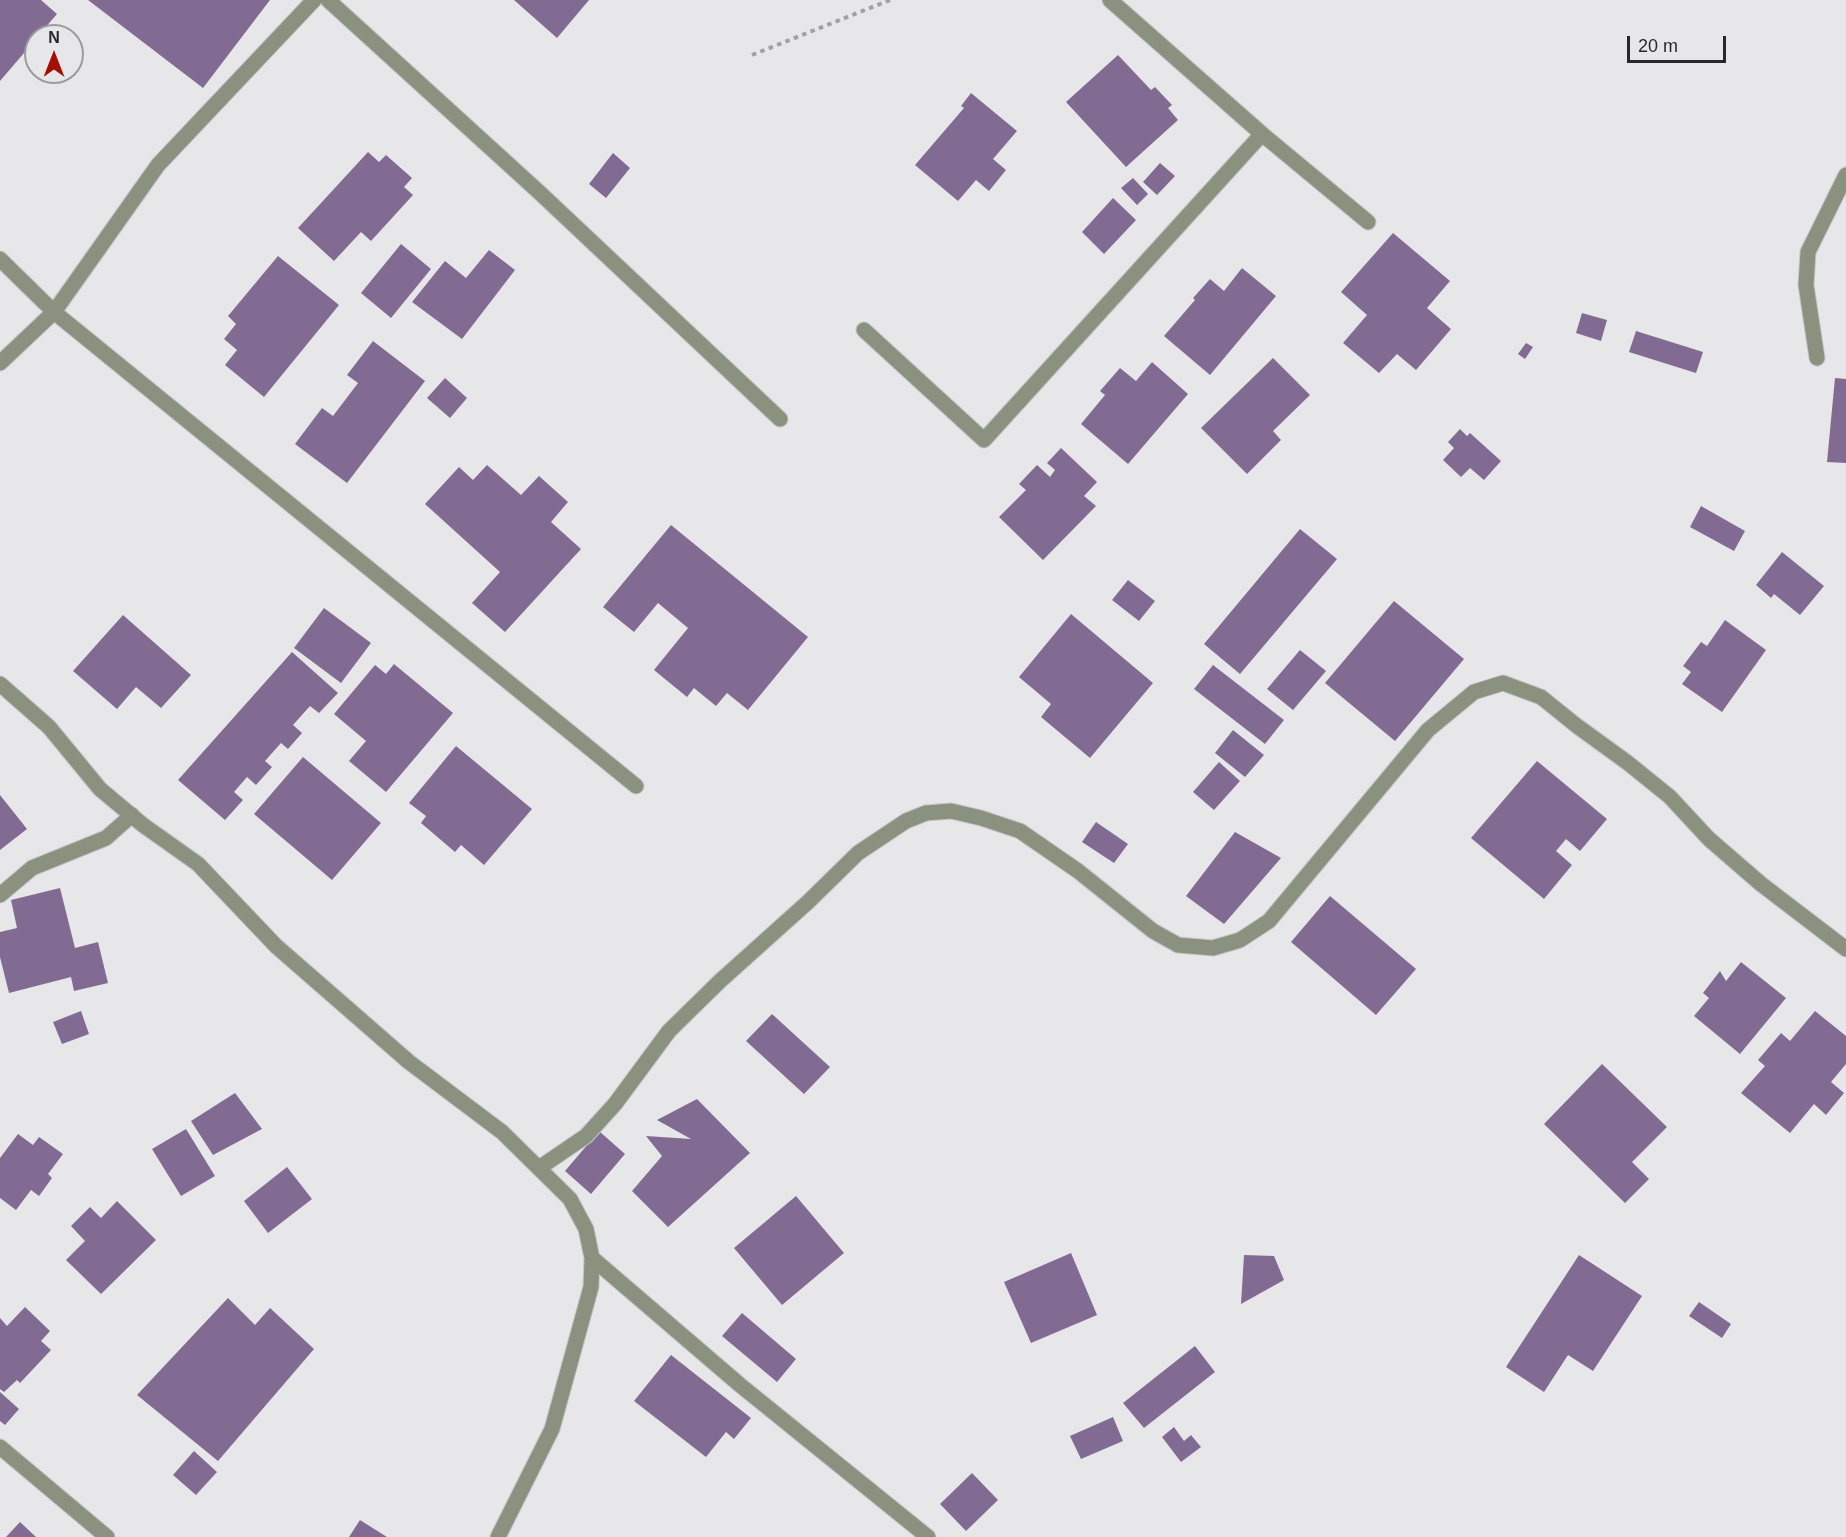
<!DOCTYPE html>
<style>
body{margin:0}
#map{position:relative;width:1846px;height:1537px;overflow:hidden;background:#e7e7ea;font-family:Helvetica,sans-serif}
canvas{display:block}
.north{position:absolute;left:24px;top:24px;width:60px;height:60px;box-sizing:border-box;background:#e7e7ea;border:2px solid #9b9b9d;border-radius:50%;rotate:0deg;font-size:16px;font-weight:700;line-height:24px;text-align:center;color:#29292a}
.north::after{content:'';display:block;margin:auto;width:21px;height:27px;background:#a30f00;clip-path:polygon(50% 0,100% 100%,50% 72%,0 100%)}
.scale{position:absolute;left:1627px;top:36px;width:99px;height:27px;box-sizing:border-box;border:3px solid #29292a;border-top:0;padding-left:8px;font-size:18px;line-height:21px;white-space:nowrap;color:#29292a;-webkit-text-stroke:4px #e7e7ea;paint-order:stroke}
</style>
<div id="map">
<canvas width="1846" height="1537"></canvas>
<div class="north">N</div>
<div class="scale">20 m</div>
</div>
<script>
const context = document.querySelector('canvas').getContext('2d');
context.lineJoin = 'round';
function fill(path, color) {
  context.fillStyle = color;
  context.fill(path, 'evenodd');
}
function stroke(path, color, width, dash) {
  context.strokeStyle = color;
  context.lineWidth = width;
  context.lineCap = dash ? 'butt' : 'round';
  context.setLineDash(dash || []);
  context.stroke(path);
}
fill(new Path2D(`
 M 0,0 L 41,0 L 57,14 L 38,36 L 36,36 L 36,39 L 0,81 Z
 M 88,0 L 270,0 L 203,88 Z
 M 514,0 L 589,0 L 557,38 Z
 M 1118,55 L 1151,90 L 1155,87 L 1172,105 L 1168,108 L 1178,120 L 1126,167 L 1066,102 Z
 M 971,93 L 1017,131 L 993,159 L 1006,170 L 989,191 L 976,180 L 958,201 L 915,165 L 964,108 L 961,106 Z
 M 368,152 L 379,162 L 386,155 L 412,178 L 404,187 L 413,195 L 371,241 L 361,232 L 334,261 L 298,228 Z
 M 613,153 L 630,168 L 606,198 L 589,184 Z
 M 1160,163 L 1175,176 L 1157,195 L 1143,182 Z
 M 1133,178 L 1148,194 L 1137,205 L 1121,188 Z
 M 1113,198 L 1136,220 L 1104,254 L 1082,232 Z
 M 1393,233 L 1450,281 L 1427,308 L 1451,329 L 1416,370 L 1397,354 L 1379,373 L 1343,343 L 1367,315 L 1341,292 Z
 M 401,244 L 431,269 L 391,318 L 361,293 Z
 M 489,250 L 515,270 L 462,339 L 412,302 L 445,261 L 466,278 Z
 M 278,256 L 339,305 L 264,397 L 225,365 L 237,350 L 224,339 L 236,324 L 228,316 Z
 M 1242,268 L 1276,296 L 1210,375 L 1164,336 L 1195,300 L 1193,298 L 1210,279 L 1224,291 Z
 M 1582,313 L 1607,320 L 1601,341 L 1576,333 Z
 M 1636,331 L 1703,352 L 1696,373 L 1629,352 Z
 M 373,341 L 425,381 L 347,483 L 295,444 L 322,408 L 333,416 L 358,383 L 347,375 Z
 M 1526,343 L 1533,347 L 1525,359 L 1518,354 Z
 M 1273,358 L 1310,395 L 1273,431 L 1281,440 L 1247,474 L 1201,428 Z
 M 1152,362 L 1188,394 L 1128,464 L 1081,424 L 1105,395 L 1100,391 L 1120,368 L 1136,381 Z
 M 445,378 L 467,398 L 450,418 L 427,398 Z
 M 1835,378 L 1846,379 L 1846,463 L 1827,462 Z
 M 1460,429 L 1467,436 L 1470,433 L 1501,461 L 1484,480 L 1470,468 L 1461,477 L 1443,460 L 1454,448 L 1448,442 Z
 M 1061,448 L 1097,482 L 1084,496 L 1096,506 L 1043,560 L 999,517 L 1026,490 L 1019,484 L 1037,465 L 1050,477 L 1055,470 L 1047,463 Z
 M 487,465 L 521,495 L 539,476 L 568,502 L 551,522 L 581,549 L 505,632 L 472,603 L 500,572 L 425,504 L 459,467 L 473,480 Z
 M 1701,506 L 1745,531 L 1734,551 L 1690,527 Z
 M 671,525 L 808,637 L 748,710 L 727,693 L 716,706 L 694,688 L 687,697 L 654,670 L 688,628 L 658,603 L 634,632 L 603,607 Z
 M 1300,529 L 1337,559 L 1240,674 L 1204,644 Z
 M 1782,552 L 1824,586 L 1800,615 L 1774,594 L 1771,598 L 1756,585 Z
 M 1128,580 L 1155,601 L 1139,621 L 1112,600 Z
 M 1394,601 L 1464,659 L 1395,741 L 1325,683 Z
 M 324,608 L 371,643 L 341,683 L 294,648 Z
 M 1071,614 L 1153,683 L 1090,758 L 1041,717 L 1051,704 L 1019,677 Z
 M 123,615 L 191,675 L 161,708 L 136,687 L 117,709 L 73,671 Z
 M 1725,620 L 1766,650 L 1722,712 L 1682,684 L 1691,672 L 1683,666 L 1701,642 L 1707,646 Z
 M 1300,650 L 1326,671 L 1293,710 L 1267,689 Z
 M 292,652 L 338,693 L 319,713 L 310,706 L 293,725 L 302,733 L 288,749 L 281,743 L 265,761 L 272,767 L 256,785 L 247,777 L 234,792 L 243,800 L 225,820 L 178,780 Z
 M 394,664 L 453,713 L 386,792 L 349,761 L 366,741 L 334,714 L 375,665 L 386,674 Z
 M 1213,665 L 1284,720 L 1265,744 L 1194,689 Z
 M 1233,730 L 1264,755 L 1245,777 L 1215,753 Z
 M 456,746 L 532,809 L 484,865 L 461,845 L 455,852 L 421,823 L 426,816 L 409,803 Z
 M 303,757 L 381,823 L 332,880 L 254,814 Z
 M 1537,761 L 1607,819 L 1580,851 L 1566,839 L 1556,851 L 1572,865 L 1544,899 L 1471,838 Z
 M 1219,762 L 1240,781 L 1214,810 L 1193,792 Z
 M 0,795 L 27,829 L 0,850 Z
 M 1096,822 L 1128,844 L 1114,863 L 1082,842 Z
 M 1235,832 L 1281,858 L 1224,924 L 1186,896 Z
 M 60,888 L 75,948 L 98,942 L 108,983 L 74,991 L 71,977 L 9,993 L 0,957 L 0,932 L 17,928 L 11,900 Z
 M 1330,896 L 1416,969 L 1376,1015 L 1291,942 Z
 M 1741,962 L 1786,998 L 1740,1054 L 1694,1016 L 1709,998 L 1703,993 L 1720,971 L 1726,981 Z
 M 81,1011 L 89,1034 L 62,1044 L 53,1022 Z
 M 1815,1011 L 1846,1036 L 1846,1064 L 1831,1082 L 1844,1093 L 1826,1115 L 1814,1104 L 1790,1133 L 1741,1093 L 1765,1066 L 1758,1060 L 1781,1033 L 1790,1041 Z
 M 772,1014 L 830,1067 L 804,1094 L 746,1041 Z
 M 1602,1064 L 1667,1127 L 1632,1162 L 1649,1179 L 1625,1203 L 1544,1124 Z
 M 235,1093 L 262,1129 L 213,1155 L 191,1121 Z
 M 697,1099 L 750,1153 L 668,1227 L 632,1191 L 662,1156 L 646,1136 L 691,1139 L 657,1120 Z
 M 186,1129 L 215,1176 L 181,1196 L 152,1149 Z
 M 599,1131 L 625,1154 L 591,1194 L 565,1171 Z
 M 18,1134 L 33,1145 L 39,1137 L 63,1154 L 48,1174 L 52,1178 L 39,1196 L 31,1190 L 16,1210 L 0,1198 L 0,1158 Z
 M 287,1167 L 312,1199 L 268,1233 L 244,1201 Z
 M 796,1196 L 844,1253 L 782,1305 L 734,1248 Z
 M 117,1201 L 156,1240 L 101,1294 L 66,1260 L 85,1241 L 71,1226 L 90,1207 L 101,1218 Z
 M 1071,1253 L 1097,1315 L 1031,1343 L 1004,1282 Z
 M 1244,1255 L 1274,1256 L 1284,1280 L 1241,1304 Z
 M 1579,1255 L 1642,1296 L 1593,1371 L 1568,1355 L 1544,1392 L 1506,1367 Z
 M 228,1298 L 255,1325 L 270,1308 L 314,1349 L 218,1461 L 137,1395 Z
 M 1699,1302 L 1731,1324 L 1722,1338 L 1689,1316 Z
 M 25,1307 L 50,1331 L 41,1341 L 51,1350 L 20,1383 L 17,1380 L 4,1392 L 0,1389 L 0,1318 L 7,1326 Z
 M 742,1313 L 796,1359 L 777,1382 L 722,1336 Z
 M 1195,1346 L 1215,1372 L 1144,1428 L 1123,1403 Z
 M 671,1355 L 751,1418 L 734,1439 L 726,1432 L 706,1457 L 634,1401 Z
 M 0,1392 L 19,1409 L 5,1425 L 0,1421 Z
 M 1113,1417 L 1123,1441 L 1081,1459 L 1070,1436 Z
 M 1174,1427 L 1184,1441 L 1191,1435 L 1201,1447 L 1181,1462 L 1162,1437 Z
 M 194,1451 L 217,1472 L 196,1495 L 173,1475 Z
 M 972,1473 L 998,1500 L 966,1531 L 940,1504 Z
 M 360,1520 L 387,1537 L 349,1537 Z
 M 20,1522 L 36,1537 L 6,1537 Z`), '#816b93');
const minor = new Path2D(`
 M 328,0 L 540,193 L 780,419
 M 1110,0 L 1262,134 L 1368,222
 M 0,259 L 54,312 L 636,786
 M 864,330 L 984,440 L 1262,134
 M 1817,358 L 1806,285 L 1808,252 L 1846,175
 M 0,363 L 54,312 L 158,165 L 314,0
 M 0,684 L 49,727 L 100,789 L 143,825 L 198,864 L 276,946 L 409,1062 L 502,1132 L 570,1199 L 586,1229 L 592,1258 L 591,1287 L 552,1429 L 498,1537
 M 0,895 L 32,868 L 106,838 L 132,815
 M 539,1168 L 586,1136 L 615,1104 L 669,1031 L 720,981 L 808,902 L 858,853 L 906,821 L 926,813 L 951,811 L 981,818 L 1020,831 L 1078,871 L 1153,931 L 1178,945 L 1213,948 L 1240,940 L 1269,921 L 1428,730 L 1474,692 L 1503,683 L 1541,697 L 1577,726 L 1628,763 L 1670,797 L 1709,839 L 1761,884 L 1846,949
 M 592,1258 L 740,1385 L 928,1537
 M 0,1447 L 107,1537`);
stroke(minor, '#c5c5c7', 17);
stroke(new Path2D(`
 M 752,55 L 890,0`), '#a1a1a3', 4, [4.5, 4.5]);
stroke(minor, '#8a927f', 15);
</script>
